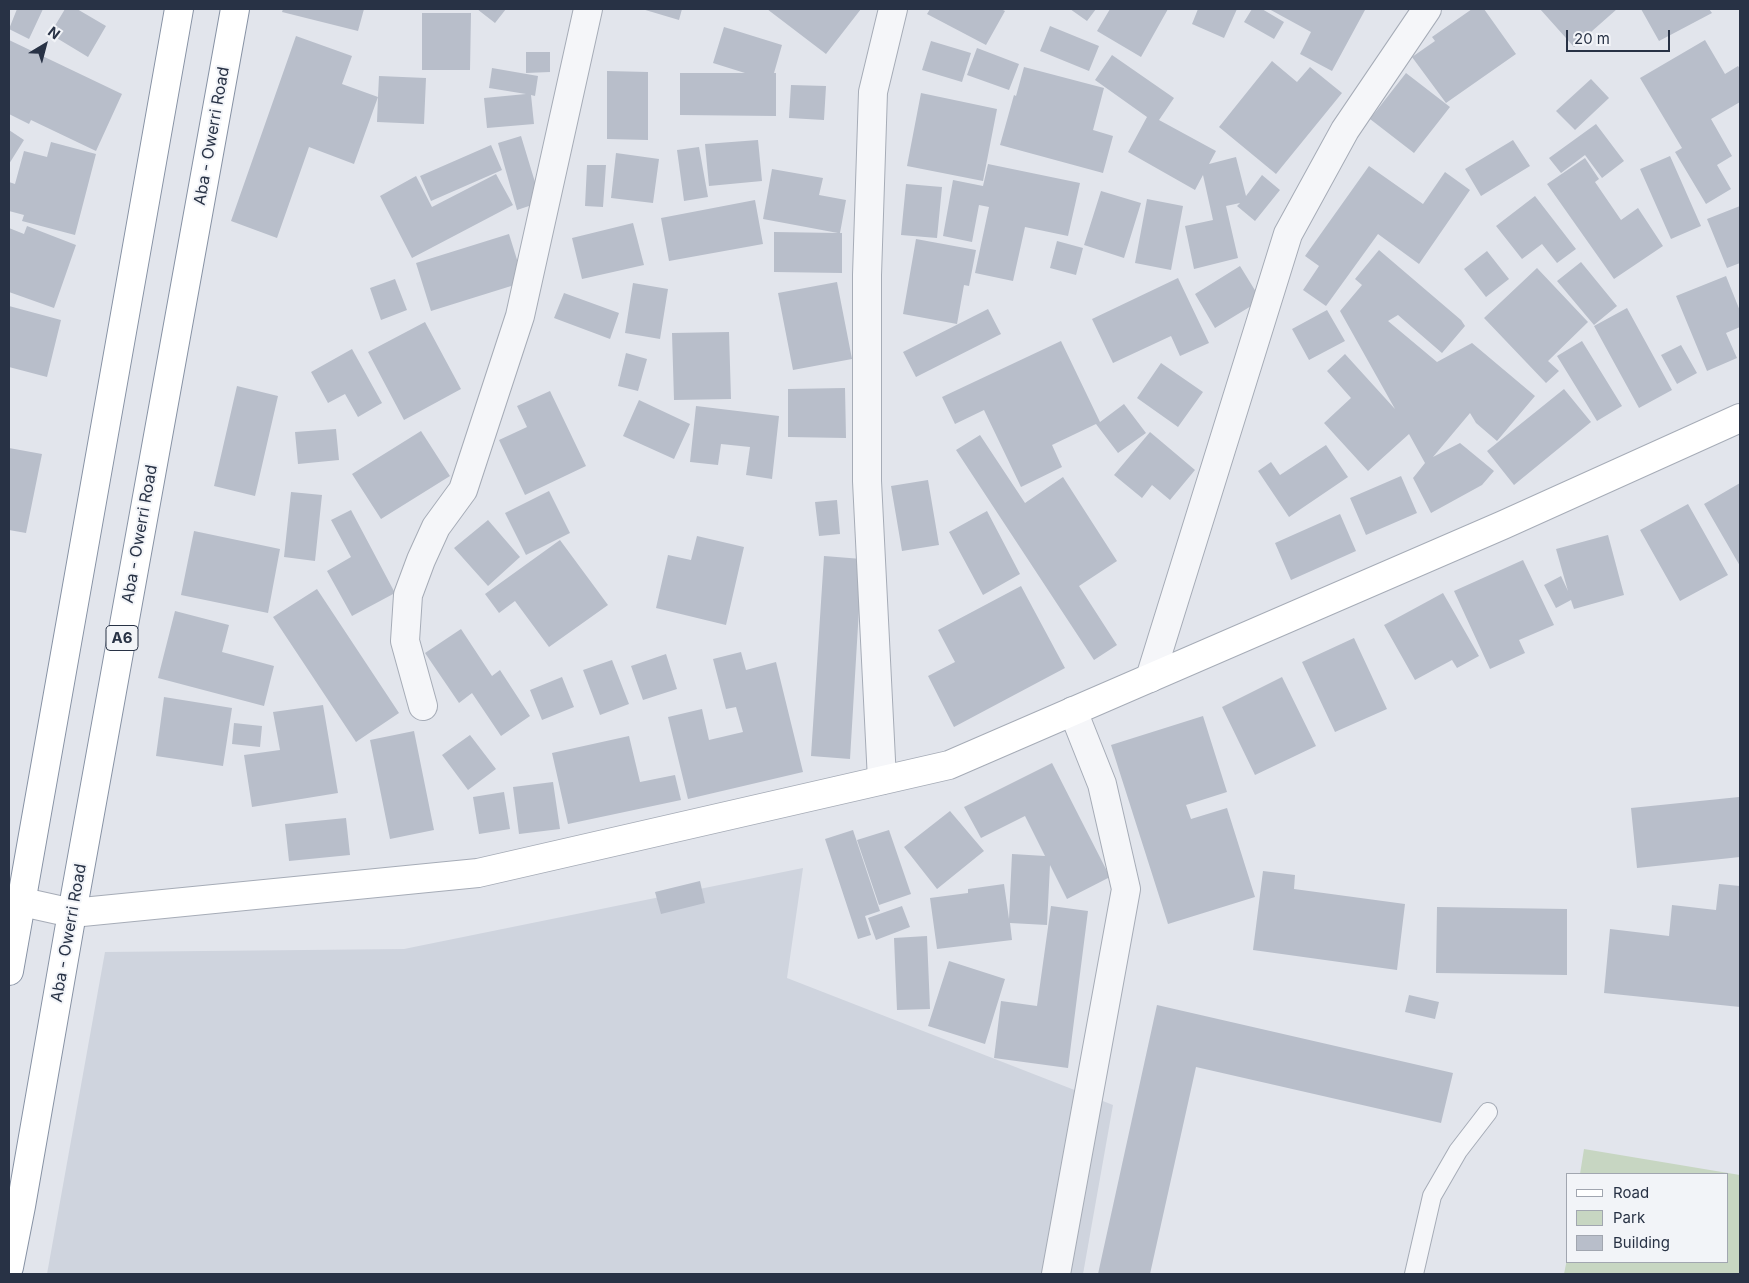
<!DOCTYPE html>
<style>
body{margin:0}
#map{position:relative;width:1749px;height:1283px;overflow:hidden;background:#e2e5ec;font-family:Inter,sans-serif}
canvas{display:block}
.frame{position:absolute;inset:0;border:10px solid #283245;pointer-events:none}
.legend{position:absolute;left:1566px;top:1173px;width:162px;height:90px;box-sizing:border-box;background:#f2f4f8;border:1px solid #a1a6b0;margin:0;padding:6px 9px;list-style:none;font-size:15px;color:#283245}
.legend li{display:flex;align-items:center;gap:10px;height:25px}
.legend b{width:25px;border:1px solid #a1a6b0}
.north{position:absolute;left:20px;top:20px;width:50px;height:50px;-webkit-text-stroke:4px #f2f4f8;paint-order:stroke;rotate:37deg;font-size:14px;font-weight:700;line-height:20px;text-align:center;color:#283245}
.north::after{content:'';display:block;margin:auto;width:18px;height:22px;background:#283245;clip-path:polygon(50% 0,100% 100%,50% 72%,0 100%)}
.scale{position:absolute;left:1566px;top:30px;width:104px;height:22px;box-sizing:border-box;border:2px solid #283245;border-top:0;padding-left:6px;font-size:15px;line-height:18px;white-space:nowrap;color:#283245;-webkit-text-stroke:4px #f2f4f8;paint-order:stroke}
</style>
<div id="map">
<canvas width="1749" height="1283"></canvas>
<div class="frame"></div>
<ul class="legend">
<li><b style="height:6px;background:#fff"></b>Road</li>
<li><b style="height:14px;background:#c7d6c2"></b>Park</li>
<li><b style="height:14px;background:#b8beca"></b>Building</li>
</ul>
<div class="north">N</div>
<div class="scale">20 m</div>
</div>
<script>
const context = document.querySelector('canvas').getContext('2d');
context.lineJoin = 'round';
function fill(path, color) {
  context.fillStyle = color;
  context.fill(path, 'evenodd');
}
function stroke(path, color, width, dash) {
  context.strokeStyle = color;
  context.lineWidth = width;
  context.lineCap = dash ? 'butt' : 'round';
  context.setLineDash(dash || []);
  context.stroke(path);
}
function label(font, color, halo, rows, align = 'center') {
  context.font = font + ' Inter,sans-serif';
  context.lineWidth = 4;
  context.setLineDash([]);
  context.textBaseline = 'middle';
  context.strokeStyle = halo;
  context.fillStyle = color;
  for (const [text, x, y, turn = 0] of rows) {
    context.save();
    context.translate(x, y);
    context.rotate((+turn || 0) * Math.PI / 180);
    context.textAlign = isNaN(turn) ? turn : align;
    if (halo) context.strokeText(text, 0, 0);
    context.fillText(text, 0, 0);
    context.restore();
  }
}
fill(new Path2D(`
 M 803,868 L 787,978 L 1113,1105 L 1083,1274 L 47,1274 L 105,952 L 404,949 Z`), '#cfd4de');
fill(new Path2D(`
 M 1584,1149 L 1740,1175 L 1740,1274 L 1564,1274 L 1568,1254 L 1568,1262 L 1728,1262 L 1728,1174 L 1580,1174 Z`), '#c7d6c2');
fill(new Path2D(`
 M 17,9 L 43,9 L 29,39 L 9,29 Z
 M 65,9 L 77,9 L 106,26 L 88,57 L 50,34 Z
 M 283,9 L 364,9 L 358,31 L 282,12 Z
 M 477,9 L 506,9 L 495,23 Z
 M 642,9 L 682,9 L 679,20 Z
 M 767,9 L 861,9 L 826,54 Z
 M 930,9 L 1001,9 L 1005,11 L 986,45 L 927,14 Z
 M 1070,9 L 1096,9 L 1087,21 Z
 M 1110,9 L 1168,9 L 1141,57 L 1097,31 Z
 M 1198,9 L 1237,9 L 1224,38 L 1192,24 Z
 M 1252,9 L 1262,9 L 1284,22 L 1274,39 L 1244,22 Z
 M 1269,9 L 1363,9 L 1365,10 L 1332,71 L 1300,54 L 1311,32 Z
 M 1472,9 L 1484,9 L 1516,54 L 1446,103 L 1412,57 L 1435,41 L 1432,37 Z
 M 1540,9 L 1617,9 L 1574,47 Z
 M 1641,9 L 1709,9 L 1712,13 L 1659,41 Z
 M 422,13 L 471,13 L 470,70 L 422,70 Z
 M 1050,26 L 1099,46 L 1089,71 L 1040,51 Z
 M 724,27 L 782,45 L 774,73 L 776,73 L 776,116 L 680,115 L 680,73 L 745,73 L 713,63 Z
 M 296,36 L 352,56 L 342,84 L 378,97 L 379,76 L 426,78 L 424,124 L 377,122 L 378,97 L 354,164 L 309,147 L 277,238 L 231,221 Z
 M 9,40 L 122,94 L 96,151 L 31,120 L 29,124 L 9,114 Z
 M 1705,40 L 1725,74 L 1738,66 L 1740,69 L 1740,102 L 1711,119 L 1732,156 L 1717,165 L 1731,189 L 1706,204 L 1675,152 L 1682,148 L 1640,78 Z
 M 931,41 L 971,53 L 962,82 L 922,70 Z
 M 977,48 L 1019,64 L 1009,90 L 967,75 Z
 M 526,52 L 550,52 L 550,72 L 526,73 Z
 M 1112,55 L 1174,98 L 1159,120 L 1216,151 L 1209,164 L 1236,157 L 1246,196 L 1262,175 L 1280,190 L 1255,221 L 1237,206 L 1240,203 L 1226,206 L 1238,258 L 1194,269 L 1185,226 L 1213,220 L 1203,175 L 1195,190 L 1128,152 L 1147,117 L 1095,80 Z
 M 1272,61 L 1297,82 L 1310,67 L 1342,93 L 1276,174 L 1219,127 Z
 M 1024,67 L 1104,88 L 1093,130 L 1113,136 L 1103,173 L 1000,145 L 1014,95 L 1016,96 Z
 M 492,68 L 538,76 L 535,96 L 531,95 L 534,124 L 487,128 L 484,98 L 526,94 L 489,88 Z
 M 607,71 L 648,72 L 648,140 L 607,139 Z
 M 1406,73 L 1450,107 L 1414,153 L 1370,119 Z
 M 1591,79 L 1609,98 L 1575,130 L 1556,111 Z
 M 791,85 L 826,86 L 824,120 L 789,118 Z
 M 921,93 L 997,109 L 983,181 L 907,166 Z
 M 1596,124 L 1624,161 L 1602,178 L 1585,155 L 1561,173 L 1549,158 Z
 M 9,130 L 24,140 L 9,164 Z
 M 521,136 L 541,202 L 517,210 L 498,143 Z
 M 758,140 L 762,181 L 709,186 L 705,144 Z
 M 1513,140 L 1530,166 L 1481,196 L 1465,169 Z
 M 51,142 L 96,154 L 75,235 L 22,221 L 24,215 L 9,211 L 9,182 L 15,184 L 24,151 L 47,157 Z
 M 491,145 L 502,170 L 431,201 L 420,176 Z
 M 699,147 L 708,197 L 684,201 L 677,150 Z
 M 616,153 L 659,159 L 653,203 L 611,198 Z
 M 1670,156 L 1701,226 L 1671,239 L 1640,169 Z
 M 1585,158 L 1599,179 L 1595,182 L 1621,220 L 1638,208 L 1663,246 L 1614,279 L 1547,184 Z
 M 988,164 L 1080,183 L 1068,236 L 1025,227 L 1013,281 L 975,273 L 989,207 L 979,205 L 972,242 L 943,236 L 953,180 L 983,186 Z
 M 587,165 L 606,165 L 603,207 L 585,206 Z
 M 1369,166 L 1423,204 L 1445,172 L 1470,190 L 1419,264 L 1378,234 L 1326,306 L 1303,290 L 1319,266 L 1305,256 Z
 M 772,169 L 823,178 L 819,195 L 846,200 L 840,233 L 842,233 L 842,273 L 774,272 L 774,232 L 838,233 L 763,219 Z
 M 496,174 L 513,205 L 412,258 L 380,196 L 416,176 L 432,207 Z
 M 906,184 L 942,187 L 937,238 L 901,235 Z
 M 1101,191 L 1141,203 L 1124,258 L 1084,245 Z
 M 1535,196 L 1576,249 L 1557,263 L 1542,244 L 1522,259 L 1496,226 Z
 M 1147,199 L 1183,206 L 1171,270 L 1135,263 Z
 M 755,200 L 763,244 L 669,261 L 661,218 Z
 M 1740,206 L 1740,263 L 1727,268 L 1707,219 Z
 M 633,223 L 644,265 L 582,279 L 572,238 Z
 M 27,226 L 76,245 L 54,308 L 9,292 L 9,228 L 24,234 Z
 M 509,234 L 524,282 L 431,311 L 416,263 Z
 M 916,239 L 976,250 L 969,286 L 964,285 L 957,324 L 903,314 Z
 M 1057,241 L 1083,248 L 1076,275 L 1050,268 Z
 M 1379,250 L 1461,320 L 1465,326 L 1442,353 L 1398,315 L 1388,321 L 1437,362 L 1472,343 L 1535,396 L 1497,441 L 1476,423 L 1470,413 L 1433,457 L 1460,443 L 1494,471 L 1482,485 L 1431,513 L 1413,478 L 1425,463 L 1409,434 L 1368,471 L 1324,423 L 1351,398 L 1327,371 L 1345,354 L 1395,409 L 1340,311 L 1362,285 L 1355,279 Z
 M 1487,251 L 1509,279 L 1486,297 L 1464,269 Z
 M 1581,262 L 1617,306 L 1594,325 L 1557,281 Z
 M 1240,266 L 1261,300 L 1215,328 L 1195,294 Z
 M 1537,268 L 1588,322 L 1548,361 L 1559,371 L 1546,383 L 1484,318 Z
 M 1726,276 L 1740,311 L 1740,327 L 1726,333 L 1737,358 L 1707,371 L 1676,296 Z
 M 1178,278 L 1209,343 L 1180,356 L 1171,336 L 1113,363 L 1092,319 Z
 M 395,279 L 407,310 L 381,320 L 370,288 Z
 M 837,282 L 852,359 L 793,370 L 778,293 Z
 M 633,283 L 668,289 L 660,339 L 625,333 Z
 M 564,293 L 619,313 L 610,339 L 554,318 Z
 M 9,306 L 61,320 L 47,377 L 9,367 Z
 M 1627,308 L 1672,390 L 1639,408 L 1594,326 Z
 M 988,309 L 1001,334 L 916,377 L 903,352 Z
 M 1327,310 L 1345,341 L 1309,360 L 1292,329 Z
 M 425,322 L 461,389 L 404,420 L 368,352 Z
 M 729,332 L 731,399 L 674,400 L 672,333 Z
 M 1061,341 L 1100,422 L 1124,404 L 1146,433 L 1118,453 L 1096,424 L 1052,445 L 1062,467 L 1021,487 L 984,410 L 955,424 L 942,397 Z
 M 1582,341 L 1622,406 L 1597,421 L 1557,356 Z
 M 1681,345 L 1697,373 L 1677,384 L 1661,355 Z
 M 352,349 L 382,403 L 358,417 L 345,394 L 328,403 L 311,372 Z
 M 626,353 L 647,359 L 638,391 L 618,386 Z
 M 1161,363 L 1203,392 L 1178,427 L 1137,398 Z
 M 237,386 L 278,396 L 255,496 L 214,486 Z
 M 845,388 L 846,438 L 788,437 L 788,389 Z
 M 1564,389 L 1591,422 L 1514,485 L 1487,451 Z
 M 550,391 L 586,466 L 525,495 L 499,440 L 527,427 L 517,406 Z
 M 639,400 L 690,424 L 674,459 L 623,436 Z
 M 696,406 L 779,416 L 772,479 L 746,475 L 750,447 L 721,444 L 718,465 L 690,462 Z
 M 336,429 L 339,460 L 298,464 L 295,432 Z
 M 421,431 L 450,476 L 381,519 L 352,474 Z
 M 1150,432 L 1195,470 L 1170,500 L 1152,485 L 1142,498 L 1114,475 Z
 M 980,435 L 1025,503 L 1063,477 L 1117,561 L 1079,586 L 1117,645 L 1094,660 L 956,450 Z
 M 1326,445 L 1348,477 L 1289,517 L 1258,471 L 1271,462 L 1280,475 Z
 M 9,448 L 42,454 L 26,533 L 9,530 Z
 M 1401,476 L 1417,513 L 1366,535 L 1350,498 Z
 M 928,480 L 939,545 L 902,551 L 891,486 Z
 M 1740,483 L 1740,566 L 1704,504 Z
 M 549,491 L 570,533 L 526,555 L 505,513 Z
 M 291,492 L 322,495 L 315,561 L 284,557 Z
 M 837,500 L 840,534 L 819,536 L 815,502 Z
 M 1688,504 L 1728,575 L 1680,601 L 1640,530 Z
 M 351,510 L 395,593 L 352,616 L 327,571 L 351,557 L 331,520 Z
 M 987,511 L 1020,574 L 983,595 L 949,532 Z
 M 1340,514 L 1356,551 L 1291,580 L 1275,543 Z
 M 488,520 L 520,557 L 488,586 L 454,548 Z
 M 194,531 L 280,549 L 268,613 L 181,595 Z
 M 1608,535 L 1624,595 L 1574,609 L 1571,600 L 1556,608 L 1544,585 L 1561,576 L 1568,591 L 1556,549 Z
 M 697,536 L 744,547 L 726,625 L 656,608 L 668,555 L 691,560 Z
 M 560,540 L 608,605 L 549,647 L 515,601 L 499,613 L 485,594 Z
 M 824,556 L 862,559 L 850,759 L 811,756 Z
 M 1523,560 L 1554,625 L 1519,640 L 1525,653 L 1490,669 L 1454,591 Z
 M 1021,586 L 1065,668 L 954,727 L 928,676 L 955,662 L 938,630 Z
 M 317,589 L 399,713 L 356,742 L 273,617 Z
 M 1443,593 L 1479,656 L 1457,668 L 1452,660 L 1415,680 L 1384,625 Z
 M 175,611 L 229,625 L 222,652 L 274,666 L 264,706 L 158,678 Z
 M 461,629 L 492,676 L 500,670 L 530,716 L 501,736 L 472,693 L 459,703 L 425,653 Z
 M 1354,638 L 1387,709 L 1335,732 L 1302,662 Z
 M 741,652 L 746,670 L 776,662 L 803,772 L 688,799 L 668,717 L 702,709 L 709,740 L 743,732 L 736,707 L 726,709 L 713,659 Z
 M 666,654 L 677,689 L 643,700 L 631,666 Z
 M 612,660 L 629,704 L 600,715 L 583,670 Z
 M 562,677 L 574,707 L 542,720 L 530,690 Z
 M 1282,677 L 1316,746 L 1255,775 L 1222,707 Z
 M 164,697 L 232,708 L 223,766 L 156,756 Z
 M 323,705 L 338,793 L 252,807 L 244,755 L 280,750 L 273,712 Z
 M 1203,716 L 1227,792 L 1186,805 L 1191,819 L 1227,808 L 1255,897 L 1168,924 L 1111,745 Z
 M 234,723 L 262,726 L 260,747 L 232,744 Z
 M 414,731 L 434,830 L 390,839 L 370,740 Z
 M 470,735 L 496,769 L 468,790 L 442,755 Z
 M 629,736 L 640,782 L 675,775 L 681,800 L 568,824 L 552,753 Z
 M 1052,763 L 1110,877 L 1067,899 L 1050,865 L 1047,925 L 1010,923 L 1012,940 L 937,949 L 930,898 L 968,893 L 968,889 L 1004,884 L 1009,919 L 1012,854 L 1045,856 L 1025,816 L 981,838 L 964,807 Z
 M 553,782 L 560,829 L 519,834 L 513,787 Z
 M 504,792 L 510,829 L 479,834 L 473,797 Z
 M 1739,797 L 1740,857 L 1637,868 L 1631,808 Z
 M 950,811 L 984,851 L 937,889 L 904,847 Z
 M 346,818 L 350,855 L 289,861 L 285,824 Z
 M 853,830 L 880,911 L 865,916 L 871,935 L 858,939 L 825,839 Z
 M 889,830 L 911,894 L 879,905 L 857,840 Z
 M 1263,871 L 1295,875 L 1294,889 L 1405,904 L 1397,970 L 1253,950 Z
 M 700,881 L 705,903 L 661,914 L 655,892 Z
 M 1719,884 L 1740,886 L 1740,1007 L 1604,993 L 1610,929 L 1669,936 L 1672,905 L 1716,910 Z
 M 902,906 L 910,927 L 876,940 L 868,918 Z
 M 1051,906 L 1088,911 L 1068,1068 L 994,1058 L 1001,1001 L 1037,1006 Z
 M 1437,907 L 1567,909 L 1567,975 L 1436,973 Z
 M 927,936 L 930,1009 L 897,1010 L 894,938 Z
 M 949,961 L 1005,979 L 985,1044 L 928,1026 Z
 M 1409,995 L 1439,1002 L 1435,1019 L 1405,1012 Z
 M 1157,1005 L 1453,1073 L 1441,1123 L 1196,1067 L 1150,1274 L 1098,1274 Z`), '#b8beca');
const lane = new Path2D(`
 M 1414,1274 L 1432,1196 L 1458,1151 L 1488,1112`);
const street = new Path2D(`
 M 1150,678 L 1288,234 L 1345,130 L 1427,9
 M 423,706 L 405,641 L 408,595 L 421,560 L 436,527 L 463,490 L 520,316 L 588,9
 M 882,780 L 867,481 L 867,275 L 873,92 L 893,9
 M 1056,1274 L 1126,889 L 1102,784 L 1073,711`);
const secondary = new Path2D(`
 M 9,899 L 72,913 L 478,873 L 949,765 L 1503,525 L 1740,418`);
const highway = new Path2D(`
 M 9,971 L 179,9
 M 9,1267 L 21,1206 L 72,913 L 235,9`);
stroke(lane, '#a6acb7', 20);
stroke(street, '#a6acb7', 30);
stroke(secondary, '#a6acb7', 30);
stroke(highway, '#8792a4', 30);
stroke(lane, '#f5f6f9', 18);
stroke(street, '#f5f6f9', 28);
stroke(secondary, '#fff', 28);
stroke(highway, '#fff', 28);
for (const [x, y, w] of [
 [122,638,32]
]) {
  const box = new Path2D();
  box.roundRect(x - w / 2, y - 12.5, w, 25, 4);
  context.fillStyle = '#f2f4f8';
  context.fill(box);
  stroke(box, '#283245', 1);
}
label('bold 15px', '#283245', null, [
 ["A6",122,638]
]);
label('16px', '#283245', '#f2f4f8', [
 ["Aba - Owerri Road",212,136,-80],
 ["Aba - Owerri Road",140,534,-80],
 ["Aba - Owerri Road",69,933,-80]
]);
</script>
